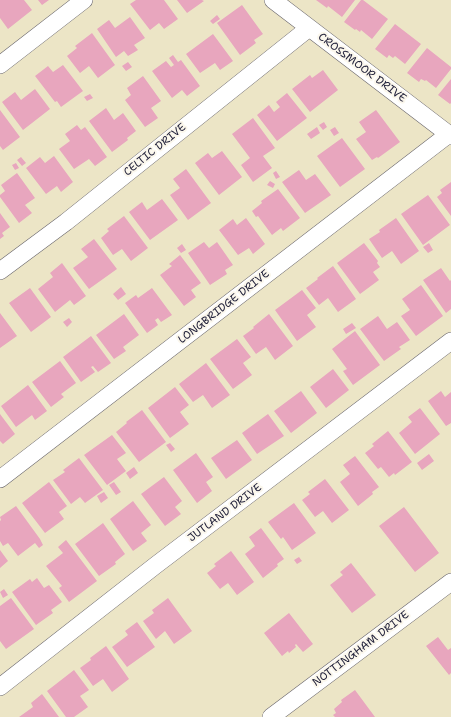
<!DOCTYPE html>
<style>
body{margin:0}
canvas{display:block;background:#ece5c6}
</style>
<canvas width="451" height="717"></canvas>
<script>
const context = document.querySelector('canvas').getContext('2d');
context.lineJoin = 'round';
function fill(path, color) {
  context.fillStyle = color;
  context.fill(path, 'evenodd');
}
function stroke(path, color, width, dash) {
  context.strokeStyle = color;
  context.lineWidth = width;
  context.lineCap = dash ? 'butt' : 'round';
  context.setLineDash(dash || []);
  context.stroke(path);
}
function label(font, color, halo, rows, align = 'center') {
  context.font = font + ' "Shantell Sans",sans-serif';
  context.lineWidth = 4;
  context.setLineDash([]);
  context.textBaseline = 'middle';
  context.strokeStyle = halo;
  context.fillStyle = color;
  for (const [text, x, y, turn = 0] of rows) {
    context.save();
    context.translate(x, y);
    context.rotate((+turn || 0) * Math.PI / 180);
    context.textAlign = isNaN(turn) ? turn : align;
    if (halo) context.strokeText(text, 0, 0);
    context.fillText(text, 0, 0);
    context.restore();
  }
}
fill(new Path2D(`
 M 0,0 L 24,0 L 32,10 L 8,29 L 0,18 Z
 M 38,0 L 49,0 L 42,5 Z
 M 136,0 L 164,0 L 178,19 L 164,29 L 159,23 L 150,30 L 130,4 Z
 M 177,0 L 202,0 L 204,1 L 187,13 Z
 M 316,0 L 355,0 L 342,17 L 328,6 L 327,8 Z
 M 361,0 L 363,0 L 388,19 L 372,39 L 361,30 L 360,32 L 356,29 L 355,30 L 344,22 Z
 M 242,5 L 263,34 L 254,40 L 256,43 L 240,55 L 217,23 Z
 M 217,15 L 220,19 L 213,24 L 210,21 Z
 M 130,17 L 145,38 L 134,45 L 138,50 L 128,56 L 124,51 L 116,57 L 97,29 L 109,20 L 115,28 Z
 M 395,24 L 421,44 L 405,64 L 395,56 L 393,58 L 389,55 L 387,58 L 375,49 Z
 M 92,33 L 115,65 L 98,78 L 89,66 L 80,73 L 67,56 L 77,48 L 75,46 Z
 M 213,34 L 233,61 L 220,70 L 215,63 L 200,73 L 186,54 Z
 M 427,48 L 451,67 L 451,69 L 436,88 L 426,80 L 425,81 L 421,79 L 419,82 L 407,73 Z
 M 173,55 L 178,62 L 181,60 L 200,86 L 187,96 L 182,90 L 172,98 L 152,71 L 166,61 L 171,67 L 174,65 L 169,58 Z
 M 128,62 L 132,67 L 126,71 L 122,66 Z
 M 63,65 L 83,91 L 61,107 L 57,101 L 55,102 L 35,76 L 48,66 L 53,72 Z
 M 323,70 L 338,90 L 310,112 L 292,89 L 310,75 L 312,78 Z
 M 143,76 L 161,101 L 151,108 L 158,118 L 145,127 L 125,100 L 131,95 L 127,88 Z
 M 451,79 L 451,103 L 450,104 L 438,95 Z
 M 35,89 L 50,109 L 23,130 L 2,102 L 15,92 L 21,100 Z
 M 287,93 L 307,118 L 277,141 L 257,115 L 269,105 L 274,112 L 280,107 L 276,102 Z
 M 90,94 L 93,98 L 87,101 L 84,97 Z
 M 106,108 L 114,120 L 123,113 L 136,131 L 127,138 L 128,140 L 112,152 L 89,121 Z
 M 0,110 L 20,137 L 3,150 L 0,146 Z
 M 376,110 L 400,142 L 378,158 L 377,157 L 372,160 L 356,139 L 366,132 L 359,122 Z
 M 253,118 L 275,148 L 263,156 L 272,168 L 253,182 L 241,165 L 250,158 L 232,134 Z
 M 324,122 L 327,127 L 323,130 L 319,125 Z
 M 77,125 L 81,130 L 85,127 L 107,157 L 95,166 L 89,159 L 74,169 L 59,149 L 70,141 L 65,134 Z
 M 317,127 L 320,133 L 311,139 L 307,134 Z
 M 335,127 L 339,133 L 334,136 L 330,130 Z
 M 342,138 L 365,169 L 340,187 L 317,156 Z
 M 222,151 L 242,177 L 219,195 L 195,163 L 208,153 L 212,158 Z
 M 54,156 L 73,182 L 61,192 L 57,186 L 46,194 L 26,168 L 40,157 L 45,163 Z
 M 21,157 L 26,163 L 22,166 L 17,160 Z
 M 16,163 L 19,168 L 15,170 L 12,165 Z
 M 186,169 L 211,203 L 188,220 L 170,195 L 180,188 L 173,179 Z
 M 299,170 L 306,180 L 315,174 L 331,195 L 305,213 L 282,182 Z
 M 276,171 L 280,177 L 276,179 L 273,173 Z
 M 17,173 L 35,198 L 25,205 L 32,213 L 19,223 L 0,197 L 0,195 L 5,191 L 1,185 Z
 M 270,181 L 275,184 L 273,188 L 267,185 Z
 M 451,182 L 451,216 L 437,197 L 442,193 L 440,190 Z
 M 278,189 L 300,218 L 283,231 L 281,228 L 272,235 L 258,216 L 256,217 L 252,211 L 262,203 L 261,201 Z
 M 428,195 L 450,225 L 423,245 L 401,214 Z
 M 162,199 L 178,220 L 150,240 L 129,212 L 142,202 L 147,210 Z
 M 0,213 L 10,227 L 2,233 L 4,236 L 0,239 Z
 M 124,216 L 148,248 L 131,261 L 122,249 L 113,255 L 101,238 L 109,231 L 107,229 Z
 M 246,218 L 265,244 L 253,254 L 249,248 L 238,255 L 219,230 L 233,219 L 237,225 Z
 M 396,218 L 419,251 L 401,264 L 392,251 L 382,258 L 369,239 L 380,232 L 379,230 Z
 M 94,239 L 117,269 L 89,289 L 73,268 L 88,257 L 81,249 Z
 M 204,242 L 209,248 L 217,242 L 233,265 L 225,270 L 227,274 L 210,285 L 188,253 Z
 M 364,243 L 378,261 L 377,263 L 380,267 L 373,272 L 379,280 L 360,294 L 337,263 Z
 M 429,243 L 433,250 L 428,253 L 423,247 Z
 M 182,244 L 186,250 L 181,253 L 177,248 Z
 M 180,255 L 201,283 L 191,290 L 196,297 L 184,306 L 160,275 L 172,266 L 169,264 Z
 M 62,263 L 86,296 L 74,305 L 70,300 L 55,312 L 38,289 L 53,277 L 50,273 Z
 M 333,266 L 356,299 L 338,312 L 328,298 L 319,305 L 306,288 L 318,279 L 317,278 Z
 M 441,268 L 450,281 L 451,280 L 451,309 L 446,313 L 423,280 Z
 M 421,285 L 443,316 L 416,336 L 401,316 L 410,310 L 402,299 Z
 M 121,287 L 126,294 L 118,300 L 113,294 Z
 M 30,288 L 51,317 L 31,332 L 9,303 Z
 M 152,288 L 172,315 L 161,322 L 158,318 L 155,320 L 158,325 L 147,333 L 125,303 L 136,295 L 138,298 Z
 M 302,290 L 316,308 L 307,315 L 316,327 L 297,341 L 275,310 Z
 M 0,313 L 17,336 L 0,348 Z
 M 124,314 L 139,335 L 123,347 L 126,351 L 114,359 L 96,335 Z
 M 269,314 L 293,346 L 275,360 L 266,347 L 256,354 L 243,336 L 254,328 L 253,327 Z
 M 378,316 L 387,329 L 397,322 L 410,340 L 399,347 L 401,349 L 384,361 L 360,329 Z
 M 69,318 L 72,322 L 67,327 L 63,322 Z
 M 352,323 L 356,328 L 346,334 L 343,329 Z
 M 355,331 L 380,365 L 353,385 L 343,371 L 347,369 L 332,349 Z
 M 91,336 L 111,363 L 98,372 L 93,366 L 91,367 L 95,372 L 81,382 L 63,357 Z
 M 237,339 L 251,357 L 243,363 L 252,375 L 233,389 L 210,359 Z
 M 60,361 L 76,383 L 61,394 L 64,397 L 51,407 L 32,382 Z
 M 206,363 L 230,395 L 212,408 L 203,395 L 193,402 L 179,384 Z
 M 333,369 L 349,390 L 326,408 L 310,387 Z
 M 28,385 L 47,411 L 35,420 L 32,415 L 16,427 L 1,406 Z
 M 175,387 L 189,405 L 180,412 L 189,424 L 170,438 L 148,408 Z
 M 301,391 L 317,413 L 291,433 L 274,411 Z
 M 441,391 L 445,397 L 451,392 L 451,423 L 446,426 L 428,401 Z
 M 420,408 L 440,434 L 415,454 L 399,433 L 412,422 L 408,417 Z
 M 142,410 L 166,442 L 139,462 L 116,432 L 127,423 L 126,422 Z
 M 0,414 L 15,434 L 3,444 L 0,441 Z
 M 268,414 L 284,436 L 257,454 L 242,433 Z
 M 388,431 L 412,462 L 395,475 L 394,473 L 389,477 L 381,467 L 378,469 L 365,453 L 374,446 L 372,444 Z
 M 112,435 L 126,453 L 117,459 L 126,471 L 107,485 L 84,455 Z
 M 237,440 L 252,460 L 226,479 L 211,458 Z
 M 170,443 L 175,449 L 171,452 L 166,445 Z
 M 196,453 L 213,477 L 206,482 L 212,491 L 197,503 L 173,470 Z
 M 429,454 L 434,461 L 422,470 L 417,463 Z
 M 355,456 L 379,487 L 372,492 L 373,494 L 358,506 L 340,482 L 350,474 L 343,465 Z
 M 79,458 L 103,490 L 85,503 L 80,497 L 71,504 L 53,480 L 65,472 L 63,470 Z
 M 134,467 L 138,473 L 130,479 L 126,473 Z
 M 164,477 L 182,501 L 175,507 L 181,514 L 165,526 L 141,494 Z
 M 325,479 L 349,510 L 332,523 L 323,511 L 315,517 L 302,500 L 310,494 L 308,492 Z
 M 49,482 L 67,506 L 59,512 L 64,519 L 45,533 L 22,503 Z
 M 114,482 L 121,492 L 116,495 L 109,485 Z
 M 104,492 L 108,498 L 101,503 L 97,496 Z
 M 133,501 L 151,525 L 141,533 L 147,541 L 133,551 L 110,519 Z
 M 294,503 L 316,533 L 292,550 L 283,537 L 281,539 L 268,522 Z
 M 16,506 L 40,539 L 43,545 L 39,548 L 35,543 L 18,556 L 8,543 L 3,546 L 0,541 L 0,521 L 1,520 L 0,517 Z
 M 404,507 L 439,553 L 415,572 L 379,526 Z
 M 103,523 L 125,554 L 115,562 L 116,564 L 99,576 L 75,544 Z
 M 261,528 L 284,559 L 277,564 L 278,566 L 263,578 L 245,554 L 255,546 L 249,537 Z
 M 66,540 L 97,581 L 69,602 L 59,588 L 62,586 L 46,566 L 63,553 L 58,547 Z
 M 0,550 L 8,561 L 0,568 Z
 M 231,551 L 254,582 L 237,595 L 228,583 L 220,589 L 207,573 L 216,566 L 214,564 Z
 M 299,557 L 302,561 L 297,564 L 294,560 Z
 M 351,563 L 376,595 L 352,613 L 330,585 L 343,575 L 340,572 Z
 M 37,578 L 44,588 L 49,585 L 62,602 L 51,610 L 53,613 L 36,625 L 12,592 L 30,579 L 32,582 Z
 M 4,589 L 8,595 L 3,598 L 0,592 Z
 M 11,598 L 34,629 L 6,649 L 0,641 L 0,606 Z
 M 168,598 L 192,631 L 174,644 L 165,631 L 156,639 L 143,621 L 154,613 L 152,610 Z
 M 289,613 L 313,644 L 303,652 L 296,644 L 295,645 L 296,647 L 289,653 L 288,651 L 282,656 L 264,633 Z
 M 137,622 L 155,647 L 127,667 L 112,647 L 128,635 L 125,631 Z
 M 438,637 L 448,650 L 451,648 L 451,673 L 449,675 L 426,646 Z
 M 106,646 L 129,679 L 112,692 L 103,679 L 93,686 L 80,668 L 91,660 L 90,658 Z
 M 74,670 L 89,690 L 80,696 L 88,707 L 74,717 L 66,717 L 47,691 Z
 M 355,690 L 375,717 L 335,717 L 333,715 L 336,713 L 334,709 L 342,702 L 341,700 Z
 M 42,694 L 59,717 L 19,717 L 33,707 L 31,703 Z`), '#e8a6be');
const minor = new Path2D(`
 M 273,0 L 451,136
 M 0,65 L 84,0
 M 0,271 L 66,222 L 309,28
 M 0,479 L 449,134
 M 0,687 L 156,565 L 451,341
 M 271,717 L 451,582`);
stroke(minor, '#69666c', 18);
stroke(minor, '#fff', 17);
label('11px', '#22223b', '#fbf7ec', [
 ["CROSSMOOR DRIVE",362,68,37],
 ["CELTIC DRIVE",155,150,-39],
 ["LONGBRIDGE DRIVE",224,307,-38],
 ["JUTLAND DRIVE",225,513,-37],
 ["NOTTINGHAM DRIVE",361,649,-37]
]);
</script>
